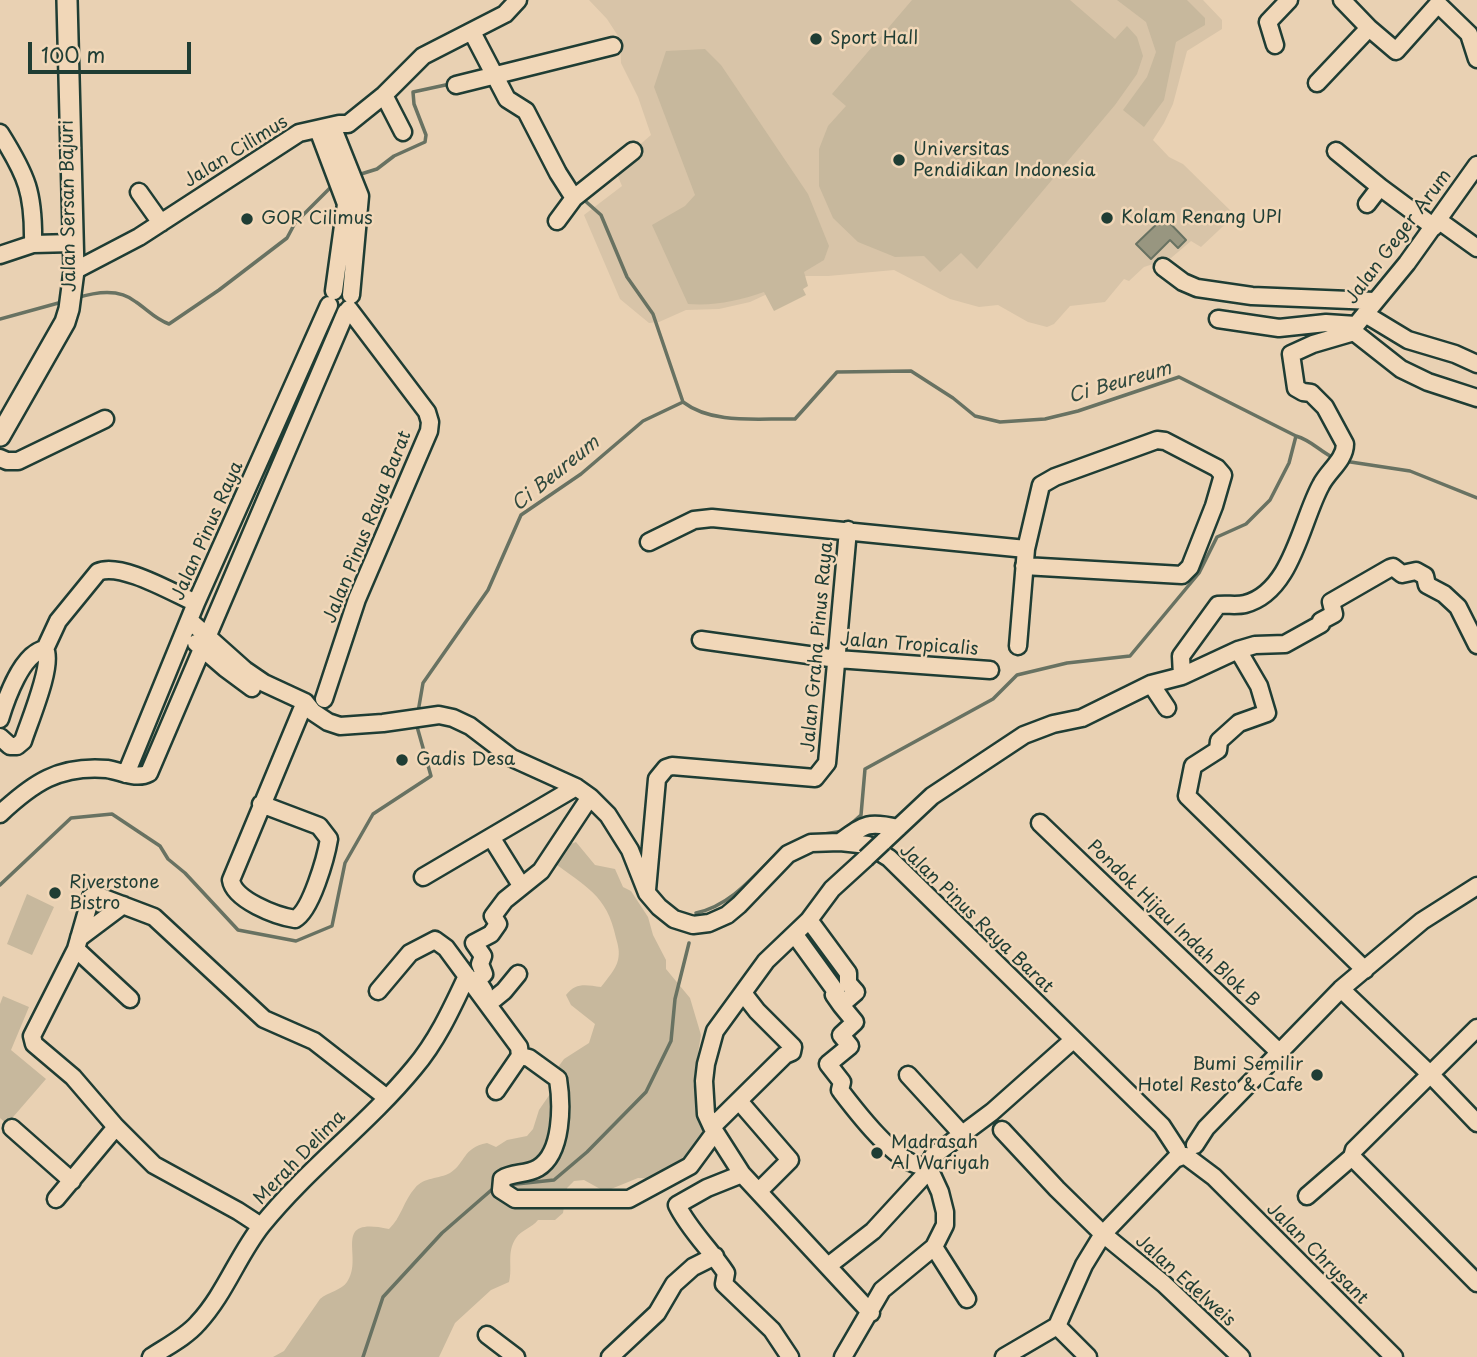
<!DOCTYPE html>
<style>
body{margin:0}
#map{position:relative;width:1477px;height:1357px;overflow:hidden;background:#e9d1b3;font-family:"Playpen Sans",sans-serif}
canvas{display:block}
.scale{position:absolute;left:28px;top:42px;width:163px;height:32px;box-sizing:border-box;border:4px solid #1f3d34;border-top:0;padding-left:9px;font-size:21px;line-height:24px;white-space:nowrap;color:#1f3d34;-webkit-text-stroke:5px #f1d7b8;paint-order:stroke}
</style>
<div id="map">
<canvas width="1477" height="1357"></canvas>
<div class="scale">100 m</div>
</div>
<script>
const context = document.querySelector('canvas').getContext('2d');
context.lineJoin = 'round';
function fill(path, color) {
  context.fillStyle = color;
  context.fill(path, 'evenodd');
}
function stroke(path, color, width, dash) {
  context.strokeStyle = color;
  context.lineWidth = width;
  context.lineCap = dash ? 'butt' : 'round';
  context.setLineDash(dash || []);
  context.stroke(path);
}
function label(font, color, halo, rows, align = 'center') {
  context.font = font + ' "Playpen Sans",sans-serif';
  context.lineWidth = 5;
  context.setLineDash([]);
  context.textBaseline = 'middle';
  context.strokeStyle = halo;
  context.fillStyle = color;
  for (const [text, x, y, turn = 0] of rows) {
    context.save();
    context.translate(x, y);
    context.rotate((+turn || 0) * Math.PI / 180);
    context.textAlign = isNaN(turn) ? turn : align;
    if (halo) context.strokeText(text, 0, 0);
    context.fillText(text, 0, 0);
    context.restore();
  }
}
fill(new Path2D(`
 M 589,0 L 1203,0 L 1222,20 L 1222,29 L 1187,51 L 1173,104 L 1164,123 L 1153,140 L 1169,157 L 1183,164 L 1235,215 L 1201,247 L 1191,241 L 1171,258 L 1144,267 L 1129,281 L 1124,279 L 1105,302 L 1070,306 L 1054,324 L 1047,327 L 1028,322 L 998,305 L 979,307 L 950,299 L 894,270 L 828,276 L 806,276 L 750,302 L 719,309 L 686,310 L 659,322 L 649,323 L 620,299 L 584,215 L 622,186 L 614,167 L 651,135 L 638,97 L 621,63 L 620,39 L 607,19 Z`), '#d8c4a8');
fill(new Path2D(`
 M 912,0 L 1070,0 L 1115,39 L 1127,26 L 1137,37 L 1143,56 L 1137,74 L 1115,105 L 977,269 L 961,253 L 940,272 L 924,256 L 895,257 L 858,242 L 833,218 L 819,186 L 819,149 L 828,126 L 846,106 L 832,94 Z
 M 1117,0 L 1187,0 L 1205,18 L 1205,25 L 1176,42 L 1164,100 L 1144,127 L 1123,110 L 1147,77 L 1156,52 L 1146,22 Z
 M 705,49 L 721,65 L 808,194 L 829,246 L 824,260 L 804,272 L 808,286 L 803,289 L 806,295 L 774,311 L 764,292 C 738,301 715,306 688,304 L 652,225 L 685,206 L 695,195 L 654,87 L 666,51 Z
 M 576,842 L 595,865 L 615,869 L 623,887 L 631,891 L 648,917 L 653,935 L 666,960 L 666,969 L 690,998 L 701,1035 L 693,1083 L 703,1120 L 703,1130 L 695,1148 L 667,1176 L 658,1179 L 638,1178 L 611,1189 L 602,1190 L 584,1180 L 574,1181 L 567,1188 L 563,1213 L 555,1220 L 538,1220 C 532,1228 521,1230 516,1238 C 506,1253 513,1267 509,1282 L 491,1290 L 455,1323 L 439,1357 L 273,1357 L 284,1351 L 320,1299 C 328,1292 342,1290 347,1282 C 365,1257 329,1216 389,1229 C 401,1218 404,1200 415,1188 C 424,1177 439,1179 450,1173 C 466,1163 462,1148 487,1143 L 496,1147 L 507,1140 L 527,1136 L 533,1129 L 539,1110 L 550,1094 L 553,1074 L 564,1059 L 589,1043 L 595,1024 L 571,1005 L 566,995 C 576,982 586,985 601,987 C 607,979 616,969 618,960 C 620,952 618,945 616,938 C 607,894 585,887 552,861 L 552,851 Z
 M 27,894 L 54,907 L 32,955 L 7,944 Z
 M 3,996 L 29,1007 L 11,1050 L 46,1079 L 7,1124 L 0,1118 L 0,1004 Z`), '#c7b89d');
const water = new Path2D(`
 M 1164,217 L 1186,240 L 1178,248 L 1170,240 L 1151,259 L 1136,244 Z`);
fill(water, '#989680');
stroke(water, '#687262', 2);
stroke(new Path2D(`
 M 361,174 L 377,169 L 394,156 L 425,142 L 426,135 L 414,104 L 413,92 L 450,84
 M 583,199 L 601,215 L 627,277 L 653,314 L 683,402
 M 76,298 C 96,292 119,288 136,302 C 148,310 155,319 169,324 L 219,290 L 287,238 L 295,223 L 331,187
 M 0,319 L 62,302
 M 1344,461 L 1410,471 L 1477,498
 M 418,712 L 423,683 L 488,590 L 521,515 L 581,474 L 643,421 L 683,402 C 713,425 759,418 795,419 L 837,372 L 911,371 L 953,398 L 975,416 L 1000,422 L 1045,419 L 1078,411 L 1179,377 L 1296,436
 M 818,835 L 843,831 L 861,815 L 865,769 L 993,699 L 1017,675 L 1067,663 L 1130,656 L 1199,573 L 1217,537 L 1246,524 L 1270,500 L 1289,463 L 1296,436 C 1313,441 1320,452 1336,459
 M 0,885 L 71,818 L 112,814 L 160,846 L 168,859 L 185,873 L 238,930 L 296,941 L 332,926 L 345,863 L 373,814 L 431,776 L 416,723
 M 696,913 C 733,905 756,873 783,847 L 788,845
 M 507,1185 L 554,1180 L 587,1152 L 646,1092 L 671,1041 L 675,999 L 689,943
 M 363,1357 L 383,1297 L 442,1233 L 496,1186`), '#687262', 3.5);
const minor = new Path2D(`
 M 1342,0 L 1369,28 L 1396,51 L 1438,4 L 1469,34 L 1477,59
 M 472,32 L 507,99 L 526,111 L 558,173 L 574,198
 M 1275,45 L 1268,22 L 1289,0
 M 1317,83 L 1369,28
 M 456,85 L 613,46
 M 384,95 L 403,132
 M 0,133 C 27,176 34,193 33,244
 M 1336,151 L 1380,187
 M 139,192 L 161,223
 M 1367,204 L 1380,187 L 1434,227
 M 1438,220 L 1477,248
 M 557,221 L 574,198 L 633,151
 M 0,255 L 33,244 L 73,243
 M 1163,267 L 1183,282 L 1197,288 L 1252,296 L 1374,301
 M 74,271 L 139,237 L 299,133 L 339,124 L 348,124 L 384,95 L 423,56 L 505,14 L 518,0
 M 334,291 L 346,204 L 320,135 L 334,131 L 360,196 L 351,295
 M 1365,314 L 1408,340 L 1455,354 L 1477,364
 M 1218,319 L 1279,328 L 1326,323 L 1356,325
 M 1354,332 L 1356,325 L 1407,263 L 1477,165
 M 1354,332 L 1401,369 L 1428,382 L 1477,398
 M 0,458 L 7,461 L 18,461 L 105,419
 M 649,542 L 694,520 L 712,518 L 1026,549
 M 189,620 L 245,670 L 264,683 L 305,702 L 313,712 L 328,722 L 340,726 L 383,723 L 439,715 L 453,718 L 470,726 L 512,758 L 576,787 L 590,797 L 608,815 L 630,850 L 647,893 L 659,907 L 674,919 L 693,925 L 709,923 L 727,915 L 739,905 L 788,854 L 811,843 L 840,842 L 868,845 L 889,858 L 1162,1126 L 1177,1149
 M 701,640 L 837,659 L 990,670
 M 196,643 L 225,668 L 252,688
 M 1018,646 L 1026,549 L 1041,485 L 1055,477 L 1157,440 L 1165,441 L 1217,468 L 1223,475 L 1214,506 L 1190,567 L 1182,575 L 1024,566
 M 1238,650 L 1259,686 L 1267,713 L 1239,723 L 1219,741 L 1218,750 L 1193,766 L 1187,796 L 1365,970
 M 1182,676 L 1181,656 L 1218,605 C 1227,604 1237,606 1245,604 C 1292,592 1301,521 1321,485 C 1328,471 1345,460 1345,444 L 1325,407 L 1311,393 L 1303,392 L 1296,388 L 1291,354 L 1313,344 L 1354,332
 M 1151,684 L 1167,708
 M 324,699 L 357,599 L 429,431 L 430,422 L 427,412 L 349,309
 M 0,719 C 6,699 22,653 45,649
 M 0,737 L 10,746 L 17,746 L 23,741 C 29,722 54,664 45,649 L 58,621 L 98,572 C 121,562 173,593 196,603
 M 126,774 L 196,603 L 329,305
 M 261,804 L 319,826 L 329,839 C 326,857 311,911 295,919 C 276,916 234,900 231,880 L 305,702
 M 0,814 C 33,783 59,765 107,769 C 121,771 136,780 149,773 L 346,312
 M 1040,823 L 1279,1052
 M 491,837 L 519,882
 M 840,842 C 865,824 868,821 898,828
 M 883,842 L 932,796 L 1024,735 L 1053,724 L 1082,718 L 1151,684 L 1182,676 L 1238,650 L 1255,645 L 1285,644 L 1321,624 L 1321,621 L 1334,614 L 1331,602 L 1390,568 L 1393,567 L 1402,574 L 1416,571 L 1425,576 L 1427,585 L 1444,594 L 1458,607 L 1477,645
 M 423,877 L 576,787
 M 647,890 L 657,779 L 666,768 L 672,766 L 815,778 L 827,763 L 848,530
 M 809,920 L 848,973 L 848,983 L 856,992 L 841,1005 L 855,1022 L 841,1035 L 850,1046 L 828,1064 L 842,1082 L 840,1090 C 856,1111 900,1170 928,1166
 M 795,935 L 832,986 L 836,992 L 834,995 L 841,1005
 M 79,938 L 123,905
 M 76,949 L 130,999
 M 1341,989 L 1431,1075 L 1477,1123
 M 378,991 L 410,953 L 435,940 L 446,948 L 519,1047 L 520,1056 L 496,1091
 M 484,991 L 477,980 L 484,974 L 480,964 L 483,956 L 474,943 L 491,934 L 498,924 L 493,916 L 505,900 L 541,871 L 590,797
 M 488,1004 L 504,991 L 518,974
 M 520,1056 L 529,1058 L 558,1079 C 562,1104 563,1153 538,1168 C 526,1175 513,1172 502,1179 L 501,1190 L 515,1199 L 629,1199 L 690,1166 L 715,1132
 M 908,1075 L 962,1134
 M 739,1101 L 790,1160 L 759,1191
 M 712,1127 L 785,1055 L 792,1052 L 793,1047 L 757,1011 L 743,993
 M 12,1128 L 72,1181
 M 1002,1130 L 1057,1189 L 1103,1234 L 1164,1284 L 1241,1357
 M 1195,1145 L 1206,1128 L 1341,989 L 1422,921 L 1477,886
 M 1186,1156 L 1214,1177 L 1394,1357
 M 1352,1157 L 1477,1283
 M 742,1174 L 871,1313
 M 1307,1196 L 1352,1157 L 1354,1150 L 1477,1028
 M 56,1199 L 116,1127
 M 261,1226 L 238,1211 L 154,1165 L 116,1127 L 73,1077 L 34,1044 L 32,1036 L 76,949 L 91,897 L 96,895 L 154,917 L 264,1019 L 314,1041 L 387,1098
 M 934,1247 L 967,1299
 M 828,1266 L 873,1231 L 930,1169
 M 1057,1326 L 1088,1357
 M 487,1335 L 516,1357
 M 151,1357 C 166,1347 186,1337 198,1323 C 225,1294 238,1255 262,1225 C 308,1168 368,1124 414,1068 C 437,1041 452,1008 467,976
 M 610,1357 L 657,1313 L 674,1284 L 693,1267 L 715,1256
 M 790,1357 L 772,1330 L 724,1284 L 726,1273 C 711,1250 689,1230 677,1205 L 707,1188 L 742,1174 L 712,1127 L 706,1114 L 704,1081 L 706,1064 L 715,1031 L 766,961 L 809,920 L 832,889 L 866,858
 M 843,1357 L 882,1290 L 934,1247 L 945,1225 L 945,1212 L 940,1192 L 928,1166 L 933,1156 L 992,1112 L 1073,1040
 M 1004,1357 L 1057,1326 L 1084,1265 L 1103,1234 L 1175,1159 L 1183,1156`);
const major = new Path2D(`
 M 0,436 L 65,322 L 69,309 L 74,271 L 67,0`);
stroke(minor, '#1f3d34', 21);
stroke(major, '#1f3d34', 24);
stroke(minor, '#f1d7b8', 16);
stroke(major, '#f1d7b8', 19);
const minorBridge = new Path2D(`
 M 866,858 L 883,842`);
stroke(minorBridge, '#1f3d34', 21, []);
stroke(minorBridge, '#f1d7b8', 16);
for (const [x, y, r, color] of [
 [816,39,7,"#1f3d34"],
 [899,160,7,"#1f3d34"],
 [1107,218,7,"#1f3d34"],
 [247,219,7,"#1f3d34"],
 [402,760,7,"#1f3d34"],
 [55,893,7,"#1f3d34"],
 [1317,1075,7,"#1f3d34"],
 [877,1153,7,"#1f3d34"]
]) {
  const dot = new Path2D();
  dot.arc(x, y, r, 0, 2 * Math.PI);
  context.fillStyle = color;
  context.fill(dot);
  stroke(dot, '#f1d7b8', 2.5);
}
label('18px', '#1f3d34', '#f1d7b8', [
 ["Sport Hall",830,39],
 ["Universitas",913,150],
 ["Pendidikan Indonesia",913,171],
 ["Kolam Renang UPI",1121,218],
 ["GOR Cilimus",261,219],
 ["Gadis Desa",416,760],
 ["Riverstone",69,883],
 ["Bistro",69,904],
 ["Bumi Semilir",1303,1065,"right"],
 ["Hotel Resto & Cafe",1303,1086,"right"],
 ["Madrasah",891,1143],
 ["Al Wariyah",891,1164]
], 'left');
label('18px', '#1f3d34', '#f1d7b8', [
 ["Jalan Cilimus",236,152,-32],
 ["Jalan Sersan Bajuri",69,206,-91],
 ["Jalan Geger Arum",1399,237,-53],
 ["Jalan Pinus Raya Barat",368,527,-68],
 ["Jalan Pinus Raya",208,531,-66],
 ["Jalan Tropicalis",909,645,4],
 ["Jalan Graha Pinus Raya",818,647,-85],
 ["Jalan Pinus Raya Barat",976,919,44],
 ["Pondok Hijau Indah Blok B",1173,924,44],
 ["Merah Delima",300,1158,-46],
 ["Jalan Chrysant",1317,1254,45],
 ["Jalan Edelweis",1185,1281,42]
]);
label('italic 19px', '#314a3f', '#f1d7b8', [
 ["Ci Beureum",1120,383,-16],
 ["Ci Beureum",556,474,-39]
]);
</script>
